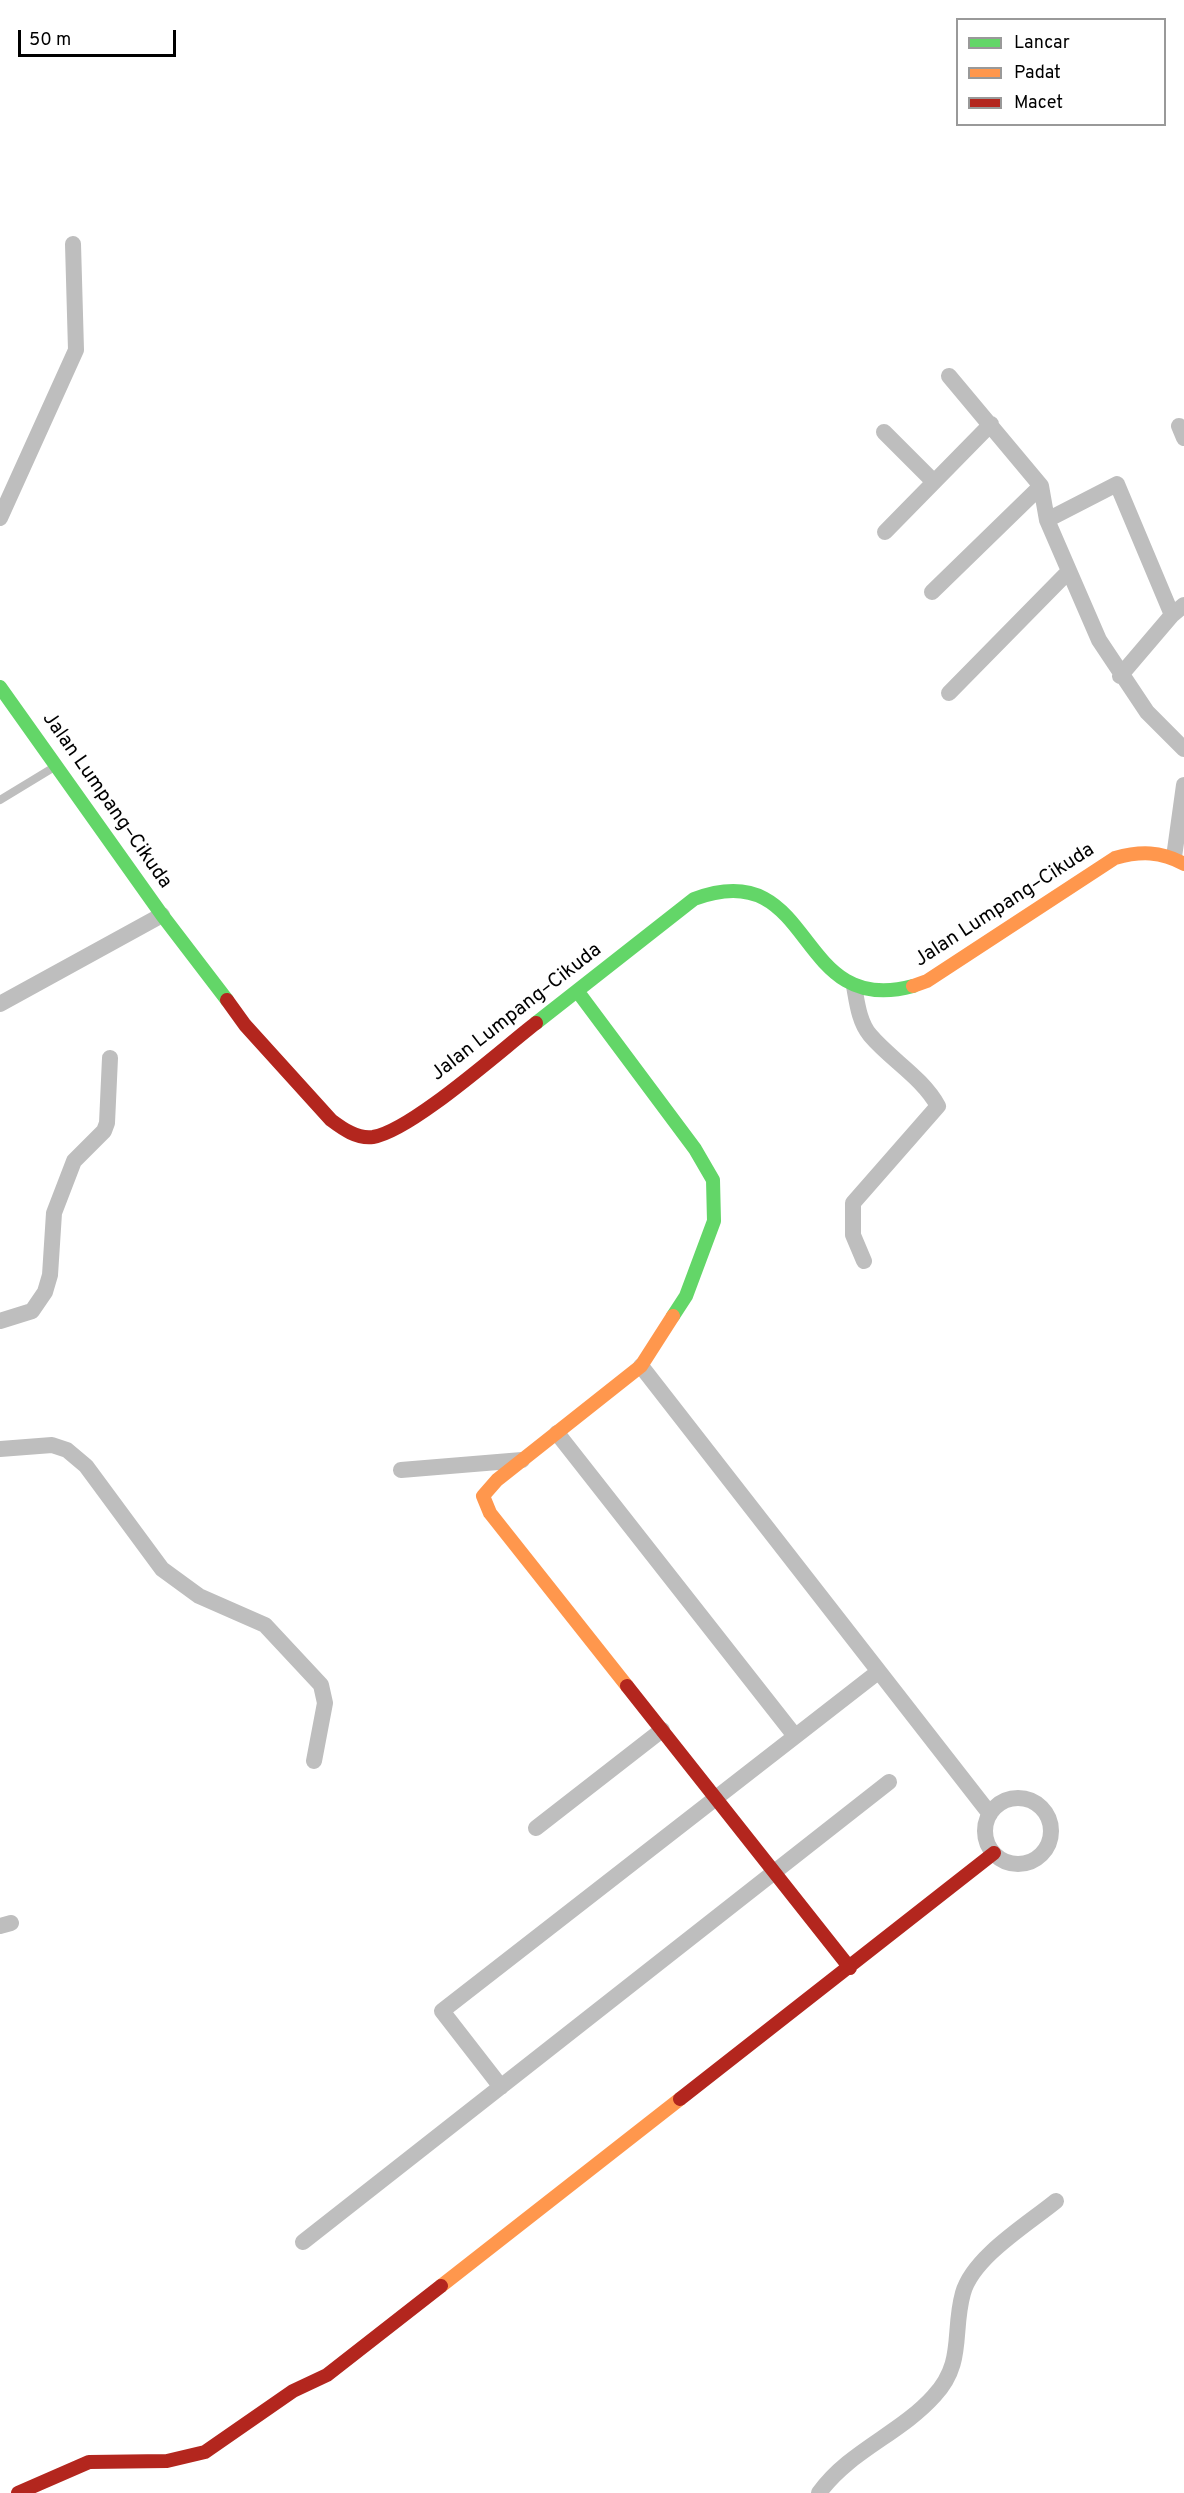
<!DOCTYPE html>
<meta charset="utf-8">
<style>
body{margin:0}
#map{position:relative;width:1184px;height:2493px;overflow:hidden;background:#fff;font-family:Overpass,sans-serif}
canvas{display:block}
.legend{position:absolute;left:956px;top:18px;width:210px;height:108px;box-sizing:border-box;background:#fff;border:2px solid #999;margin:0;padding:8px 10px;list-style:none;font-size:18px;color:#000}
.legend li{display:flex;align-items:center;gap:12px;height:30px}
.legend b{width:30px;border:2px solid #999}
.scale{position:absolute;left:18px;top:30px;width:158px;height:27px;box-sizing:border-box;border:3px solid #000;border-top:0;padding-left:8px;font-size:18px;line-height:21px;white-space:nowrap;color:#000;-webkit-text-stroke:4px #fff;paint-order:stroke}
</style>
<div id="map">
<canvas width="1184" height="2493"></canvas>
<ul class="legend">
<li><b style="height:8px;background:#63d668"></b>Lancar</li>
<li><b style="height:8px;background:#ff974d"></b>Padat</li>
<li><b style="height:8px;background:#b3261e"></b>Macet</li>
</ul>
<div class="scale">50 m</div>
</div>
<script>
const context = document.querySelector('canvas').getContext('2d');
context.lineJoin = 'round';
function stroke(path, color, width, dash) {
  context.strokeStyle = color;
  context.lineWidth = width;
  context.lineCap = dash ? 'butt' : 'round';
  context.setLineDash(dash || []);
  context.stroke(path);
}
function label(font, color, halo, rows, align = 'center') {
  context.font = font + ' Overpass,sans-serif';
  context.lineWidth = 6;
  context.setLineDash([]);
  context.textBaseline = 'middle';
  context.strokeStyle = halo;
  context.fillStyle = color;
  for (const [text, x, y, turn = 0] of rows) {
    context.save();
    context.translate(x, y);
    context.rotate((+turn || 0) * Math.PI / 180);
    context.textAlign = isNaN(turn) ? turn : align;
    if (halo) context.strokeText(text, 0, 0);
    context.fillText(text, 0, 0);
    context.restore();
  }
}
stroke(new Path2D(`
 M 0,800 L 56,766`), '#bebebe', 8);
stroke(new Path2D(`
 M 949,376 L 1041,486 L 1047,520 L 1099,640 L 1147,712 L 1184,749
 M 1179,426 L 1184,438
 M 884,432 L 934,482
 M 0,518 L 76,350 L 73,244
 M 1047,520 L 1117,484 L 1172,615
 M 885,532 L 991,424
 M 932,592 L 1041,486
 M 1120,676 L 1172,615 L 1184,605
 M 949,693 L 1069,571
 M 1174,857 L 1184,785
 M 854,986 C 857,1002 859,1022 870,1035 C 891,1060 922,1077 938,1106 L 853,1203 L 853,1235 L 864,1261
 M 0,1004 L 162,915
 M 0,1321 L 32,1311 L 45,1292 L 50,1275 L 54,1213 L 74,1161 L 104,1131 L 107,1123 L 110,1058
 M 641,1366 L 990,1814
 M 557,1433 L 795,1736
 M 0,1449 L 52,1445 L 67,1450 L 86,1466 L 162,1569 L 199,1596 L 265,1625 L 321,1685 L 325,1703 L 314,1761
 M 401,1470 L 522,1460
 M985 1831a33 33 0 1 1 66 0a33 33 0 1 1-66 0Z
 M 536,1828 L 662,1730
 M 0,1926 L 11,1923
 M 501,2087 L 442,2011 L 878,1672
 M 303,2242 L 889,1782
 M 819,2493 C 849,2451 900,2434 934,2396 C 965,2363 952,2332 963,2293 C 973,2257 1028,2224 1056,2201`), '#bebebe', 16);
stroke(new Path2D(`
 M 0,687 L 162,915 L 227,1000
 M 578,992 L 695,1149 L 713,1180 L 714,1221 L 686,1296 L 673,1316
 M 536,1023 L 694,899 C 817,853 792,1019 913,986`), '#63d668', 14);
stroke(new Path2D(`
 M 913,986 L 927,981 L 1115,858 C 1140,851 1161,851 1184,864
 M 627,1686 L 490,1513 L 483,1496 L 497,1480 L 641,1366 L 673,1316
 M 441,2286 L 680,2099`), '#ff974d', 14);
stroke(new Path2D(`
 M 227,1000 L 245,1025 L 331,1120 C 343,1129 357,1139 373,1137 C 411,1131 501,1050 536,1023
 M 627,1686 L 850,1968
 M 680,2099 L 994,1853
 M 18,2493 L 89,2462 L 167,2461 L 205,2452 L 293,2391 L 327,2375 L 441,2286`), '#b3261e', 14);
label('20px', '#000', '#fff', [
 ["Jalan Lumpang–Cikuda",106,801,55],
 ["Jalan Lumpang–Cikuda",1005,906,-33],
 ["Jalan Lumpang–Cikuda",517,1013,-38]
]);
</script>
